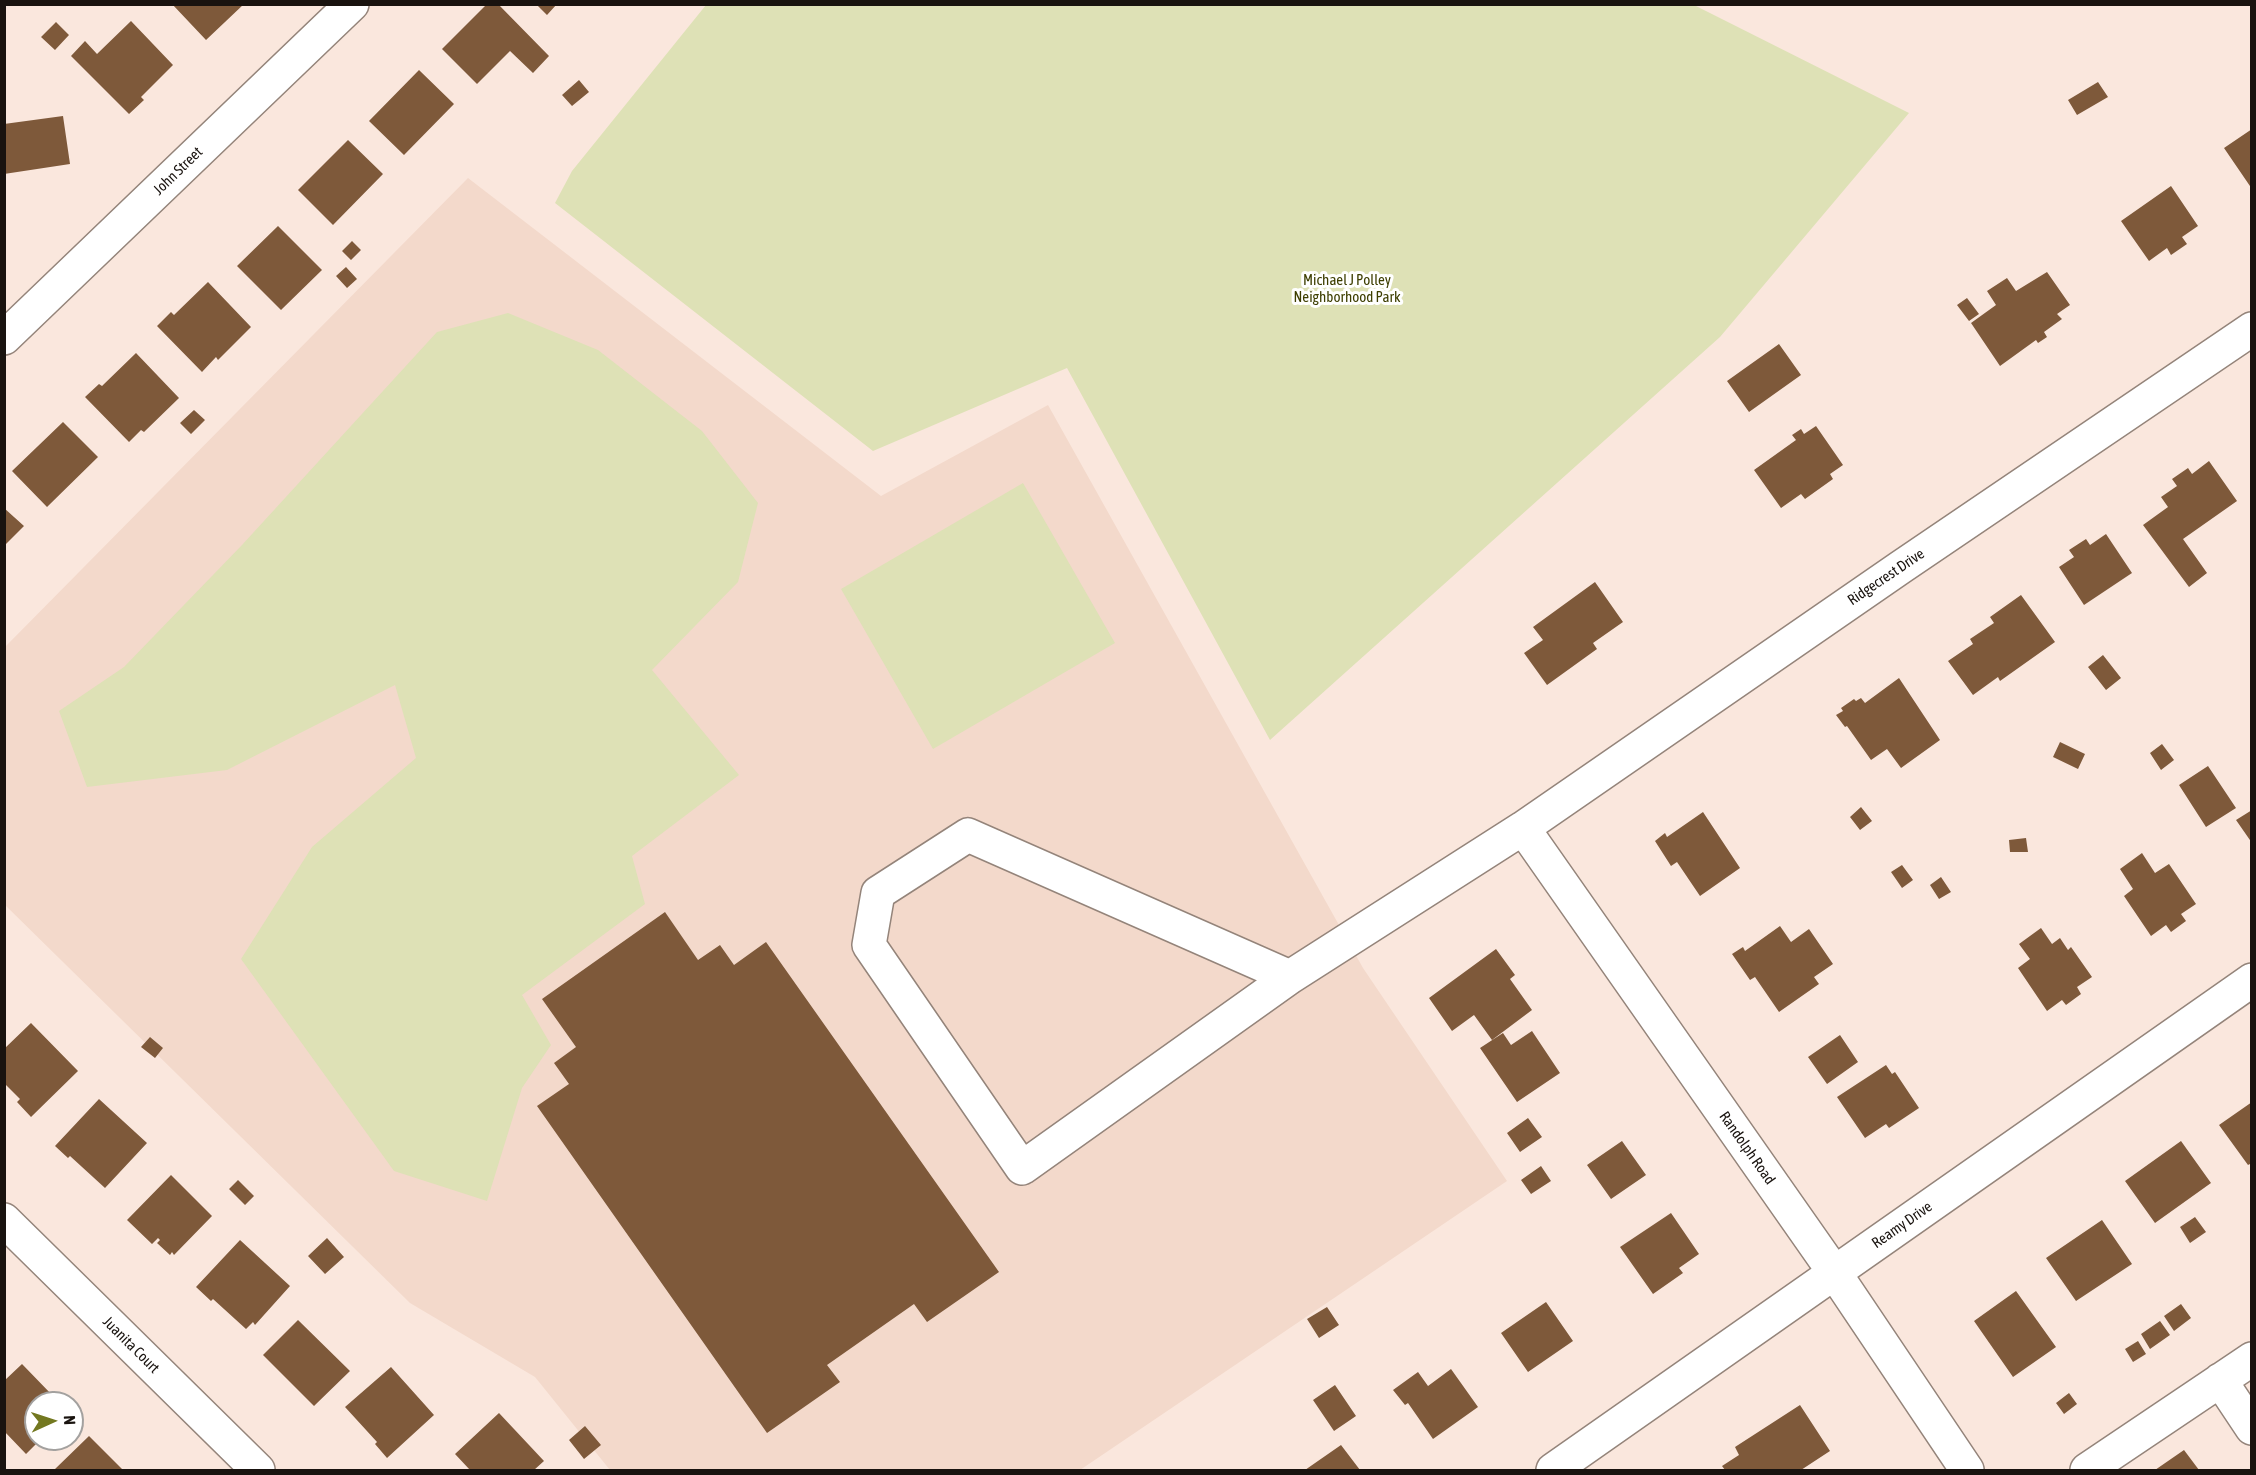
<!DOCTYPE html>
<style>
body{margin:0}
#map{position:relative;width:2256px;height:1475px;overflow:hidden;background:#fae7dd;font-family:"Asap Condensed",sans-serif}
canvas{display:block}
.frame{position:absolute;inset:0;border:6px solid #19130f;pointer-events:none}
.north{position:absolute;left:24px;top:1391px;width:60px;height:60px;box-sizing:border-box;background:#fff;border:2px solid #a3a19f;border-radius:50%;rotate:87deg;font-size:16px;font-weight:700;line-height:24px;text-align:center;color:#19130f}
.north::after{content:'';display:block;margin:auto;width:21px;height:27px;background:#737820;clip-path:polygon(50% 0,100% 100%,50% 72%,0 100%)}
</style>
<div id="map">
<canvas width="2256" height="1475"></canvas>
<div class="frame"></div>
<div class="north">N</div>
</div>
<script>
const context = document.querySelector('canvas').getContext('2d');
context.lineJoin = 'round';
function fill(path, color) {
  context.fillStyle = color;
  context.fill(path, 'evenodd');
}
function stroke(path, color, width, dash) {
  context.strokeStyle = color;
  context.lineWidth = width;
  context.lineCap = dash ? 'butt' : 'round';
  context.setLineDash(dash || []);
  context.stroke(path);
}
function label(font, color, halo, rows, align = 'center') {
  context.font = font + ' "Asap Condensed",sans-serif';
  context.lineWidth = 6;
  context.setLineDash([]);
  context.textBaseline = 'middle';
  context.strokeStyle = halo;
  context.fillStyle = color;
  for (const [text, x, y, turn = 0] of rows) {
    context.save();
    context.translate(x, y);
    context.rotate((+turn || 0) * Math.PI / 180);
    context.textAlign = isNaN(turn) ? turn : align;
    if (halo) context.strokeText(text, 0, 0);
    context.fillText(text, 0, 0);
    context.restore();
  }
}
fill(new Path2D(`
 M 468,178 L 881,496 L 1048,405 L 1363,968 L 1507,1181 L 1080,1470 L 610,1470 L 535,1377 L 410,1303 L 5,905 L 4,648 Z`), '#f3d9cb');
fill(new Path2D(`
 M 706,5 L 1694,5 L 1909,113 L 1720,337 L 1270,740 L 1067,368 L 873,451 L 555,203 L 572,171 Z
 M 508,313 L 598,350 L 702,431 L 758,503 L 738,582 L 652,670 L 739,775 L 632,856 L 645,904 L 522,995 L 551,1045 L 522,1088 L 487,1201 L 394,1171 L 241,959 L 312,847 L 416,758 L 395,685 L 227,770 L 87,787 L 59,711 L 124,667 L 242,545 L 437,332 Z
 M 1023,483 L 1115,643 L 933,749 L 841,589 Z`), '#dee1b6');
fill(new Path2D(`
 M 172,4 L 244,4 L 206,40 Z
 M 487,4 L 498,4 L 549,56 L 533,73 L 510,51 L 477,84 L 442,49 Z
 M 536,4 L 557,4 L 547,15 Z
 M 131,21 L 173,65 L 141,97 L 144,100 L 129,114 L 71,56 L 85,41 L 97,54 Z
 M 56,22 L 69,35 L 55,50 L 41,37 Z
 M 419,70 L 454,104 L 404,155 L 369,121 Z
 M 579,80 L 589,92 L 572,106 L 562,95 Z
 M 2098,82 L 2108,97 L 2077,115 L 2068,100 Z
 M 63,116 L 70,164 L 4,174 L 4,124 Z
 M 2252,129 L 2252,189 L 2224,148 Z
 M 348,140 L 383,174 L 333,225 L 298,190 Z
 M 2171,186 L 2198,226 L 2182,237 L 2187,244 L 2171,255 L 2167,248 L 2149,261 L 2121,221 Z
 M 278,226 L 322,270 L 281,310 L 237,266 Z
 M 352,241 L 361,250 L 351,260 L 342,251 Z
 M 346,267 L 357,279 L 347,288 L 336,276 Z
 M 2047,272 L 2070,305 L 2057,314 L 2062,319 L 2044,332 L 2047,337 L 2038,343 L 2036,340 L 2000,366 L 1971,323 L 1996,305 L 1987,291 L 2007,278 L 2016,291 Z
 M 208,282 L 251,327 L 218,360 L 216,357 L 202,372 L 157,326 L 171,312 L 174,315 Z
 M 1967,298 L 1979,314 L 1969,321 L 1957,305 Z
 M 1779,344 L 1801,375 L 1749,412 L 1727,381 Z
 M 136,353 L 179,398 L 144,432 L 141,430 L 129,442 L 85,397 L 99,384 L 102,386 Z
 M 194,410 L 205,420 L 191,434 L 180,423 Z
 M 63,422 L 98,457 L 47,507 L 12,471 Z
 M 1816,426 L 1843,465 L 1830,474 L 1833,479 L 1805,499 L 1801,494 L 1781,508 L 1754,470 L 1796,440 L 1792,435 L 1801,429 L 1804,434 Z
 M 2209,461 L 2237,501 L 2183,539 L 2207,573 L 2189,587 L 2143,525 L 2168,507 L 2161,497 L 2177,486 L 2172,479 L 2188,468 L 2192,474 Z
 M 4,508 L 24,526 L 4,546 Z
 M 2106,534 L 2132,573 L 2084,605 L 2059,567 L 2074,557 L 2069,550 L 2086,539 L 2090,545 Z
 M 1595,582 L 1623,622 L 1593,643 L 1597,649 L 1547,685 L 1524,653 L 1543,640 L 1533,627 Z
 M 2021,595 L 2055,642 L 2000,681 L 1998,677 L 1973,695 L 1948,661 L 1973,644 L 1970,639 L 1994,623 L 1990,617 Z
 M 2103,655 L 2121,678 L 2106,690 L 2088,667 Z
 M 1899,678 L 1940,740 L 1901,768 L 1887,749 L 1871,760 L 1847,726 L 1845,727 L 1836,715 L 1843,711 L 1841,708 L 1854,699 L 1856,701 L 1861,698 L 1865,703 Z
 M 2060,742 L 2085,754 L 2078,769 L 2053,757 Z
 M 2162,744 L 2174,760 L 2161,770 L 2150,753 Z
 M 2208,766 L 2236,808 L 2206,827 L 2179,785 Z
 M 1861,807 L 1872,821 L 1860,830 L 1850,817 Z
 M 2252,810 L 2252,843 L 2236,820 Z
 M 1703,812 L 1740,868 L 1700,896 L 1677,862 L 1671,866 L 1655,841 L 1665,833 L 1667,837 Z
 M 2026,838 L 2028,852 L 2010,852 L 2009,840 Z
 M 2142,853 L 2155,873 L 2169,864 L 2196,904 L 2181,914 L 2186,921 L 2171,932 L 2166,925 L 2151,936 L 2124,896 L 2133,889 L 2120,869 Z
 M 1902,865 L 1913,880 L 1902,888 L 1891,872 Z
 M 1941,877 L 1951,892 L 1939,899 L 1930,885 Z
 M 665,912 L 698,960 L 720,945 L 734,965 L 766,942 L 999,1272 L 927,1322 L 914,1304 L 827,1365 L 840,1382 L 767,1433 L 537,1106 L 569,1084 L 554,1063 L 576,1047 L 542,999 Z
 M 1780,926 L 1791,942 L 1809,929 L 1833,964 L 1814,977 L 1819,984 L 1779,1012 L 1755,977 L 1750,980 L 1732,954 L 1743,947 L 1745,951 Z
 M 2041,928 L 2052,944 L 2060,938 L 2068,950 L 2071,947 L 2092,977 L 2077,987 L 2081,994 L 2066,1005 L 2062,1000 L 2047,1011 L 2018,968 L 2030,959 L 2019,944 Z
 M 1496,949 L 1515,975 L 1510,979 L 1532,1010 L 1492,1040 L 1474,1015 L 1452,1031 L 1429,998 Z
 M 31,1023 L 78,1071 L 31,1117 L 17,1102 L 20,1099 L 4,1083 L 4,1049 Z
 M 1532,1031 L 1560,1073 L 1517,1102 L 1480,1048 L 1503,1033 L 1511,1045 Z
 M 1840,1035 L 1858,1062 L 1827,1084 L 1808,1057 Z
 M 150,1037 L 163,1048 L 155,1058 L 141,1047 Z
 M 1886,1065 L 1892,1074 L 1895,1072 L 1919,1108 L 1889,1128 L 1886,1124 L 1865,1138 L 1837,1097 Z
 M 99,1099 L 147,1143 L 105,1188 L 70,1156 L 68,1158 L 55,1146 Z
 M 2252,1102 L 2252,1163 L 2248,1165 L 2219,1125 Z
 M 1528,1118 L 1542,1137 L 1520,1152 L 1507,1133 Z
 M 1622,1141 L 1646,1175 L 1611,1199 L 1587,1165 Z
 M 2181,1141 L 2211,1183 L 2155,1223 L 2125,1181 Z
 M 1541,1166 L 1551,1181 L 1531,1194 L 1521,1180 Z
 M 171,1175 L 212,1216 L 174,1255 L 172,1252 L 170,1255 L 157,1243 L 160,1240 L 158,1238 L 152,1244 L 127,1220 Z
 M 238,1180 L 254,1196 L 245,1205 L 229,1189 Z
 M 1671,1213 L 1699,1254 L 1679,1268 L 1683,1273 L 1653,1294 L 1620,1247 Z
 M 2195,1217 L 2206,1232 L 2190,1243 L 2180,1227 Z
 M 2102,1220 L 2132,1264 L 2076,1301 L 2046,1258 Z
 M 327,1238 L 344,1257 L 325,1274 L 308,1256 Z
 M 240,1240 L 290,1286 L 255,1325 L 253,1322 L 246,1329 L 213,1299 L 211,1301 L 196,1287 Z
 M 2016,1291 L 2056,1347 L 2013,1377 L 1974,1321 Z
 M 1546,1302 L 1573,1341 L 1528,1372 L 1501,1333 Z
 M 2181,1304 L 2191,1318 L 2174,1331 L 2164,1316 Z
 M 1327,1307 L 1339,1325 L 1319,1338 L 1307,1319 Z
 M 298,1320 L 350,1371 L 314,1406 L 263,1355 Z
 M 2160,1321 L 2170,1335 L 2150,1349 L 2141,1334 Z
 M 2138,1341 L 2146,1354 L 2133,1362 L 2125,1349 Z
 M 22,1364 L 54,1397 L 58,1393 L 68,1403 L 36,1403 L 36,1439 L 41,1439 L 26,1454 L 4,1431 L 4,1381 Z
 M 391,1367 L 434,1415 L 387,1458 L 375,1444 L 377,1442 L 345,1407 Z
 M 1451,1369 L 1478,1407 L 1433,1439 L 1408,1403 L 1405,1405 L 1393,1390 L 1418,1372 L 1428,1386 Z
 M 1335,1385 L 1356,1416 L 1334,1431 L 1313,1400 Z
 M 2069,1393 L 2077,1404 L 2064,1414 L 2056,1403 Z
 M 1800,1405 L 1830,1451 L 1801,1470 L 1725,1470 L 1722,1466 L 1739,1455 L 1735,1447 Z
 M 499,1413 L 544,1461 L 534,1470 L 470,1470 L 455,1454 Z
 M 585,1426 L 601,1445 L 584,1459 L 569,1440 Z
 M 89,1436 L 123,1470 L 54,1470 Z
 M 1341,1445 L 1360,1470 L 1305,1470 Z
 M 2184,1450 L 2199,1470 L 2155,1470 Z`), '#7e593a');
const minor = new Path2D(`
 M 4,338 L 352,4
 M 1523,828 L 1834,1272 L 1967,1470
 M 1290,977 L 968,835 L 878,893 L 869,945 L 1022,1168 L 1290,977 L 1523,828 L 1901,567 L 2252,329
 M 4,1220 L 258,1470
 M 2220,1380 L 2252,1428
 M 1553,1470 L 2252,980
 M 2087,1470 L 2252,1359`);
stroke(minor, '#94847a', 36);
stroke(minor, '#fff', 33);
label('15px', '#19130f', '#fff', [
 ["John Street",178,171,-44],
 ["Ridgecrest Drive",1886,577,-34],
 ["Randolph Road",1747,1148,55],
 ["Reamy Drive",1902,1225,-35],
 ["Juanita Court",131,1345,45]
]);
label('15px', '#3d3e00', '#fff', [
 ["Michael J Polley",1347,280],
 ["Neighborhood Park",1347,297]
]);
</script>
